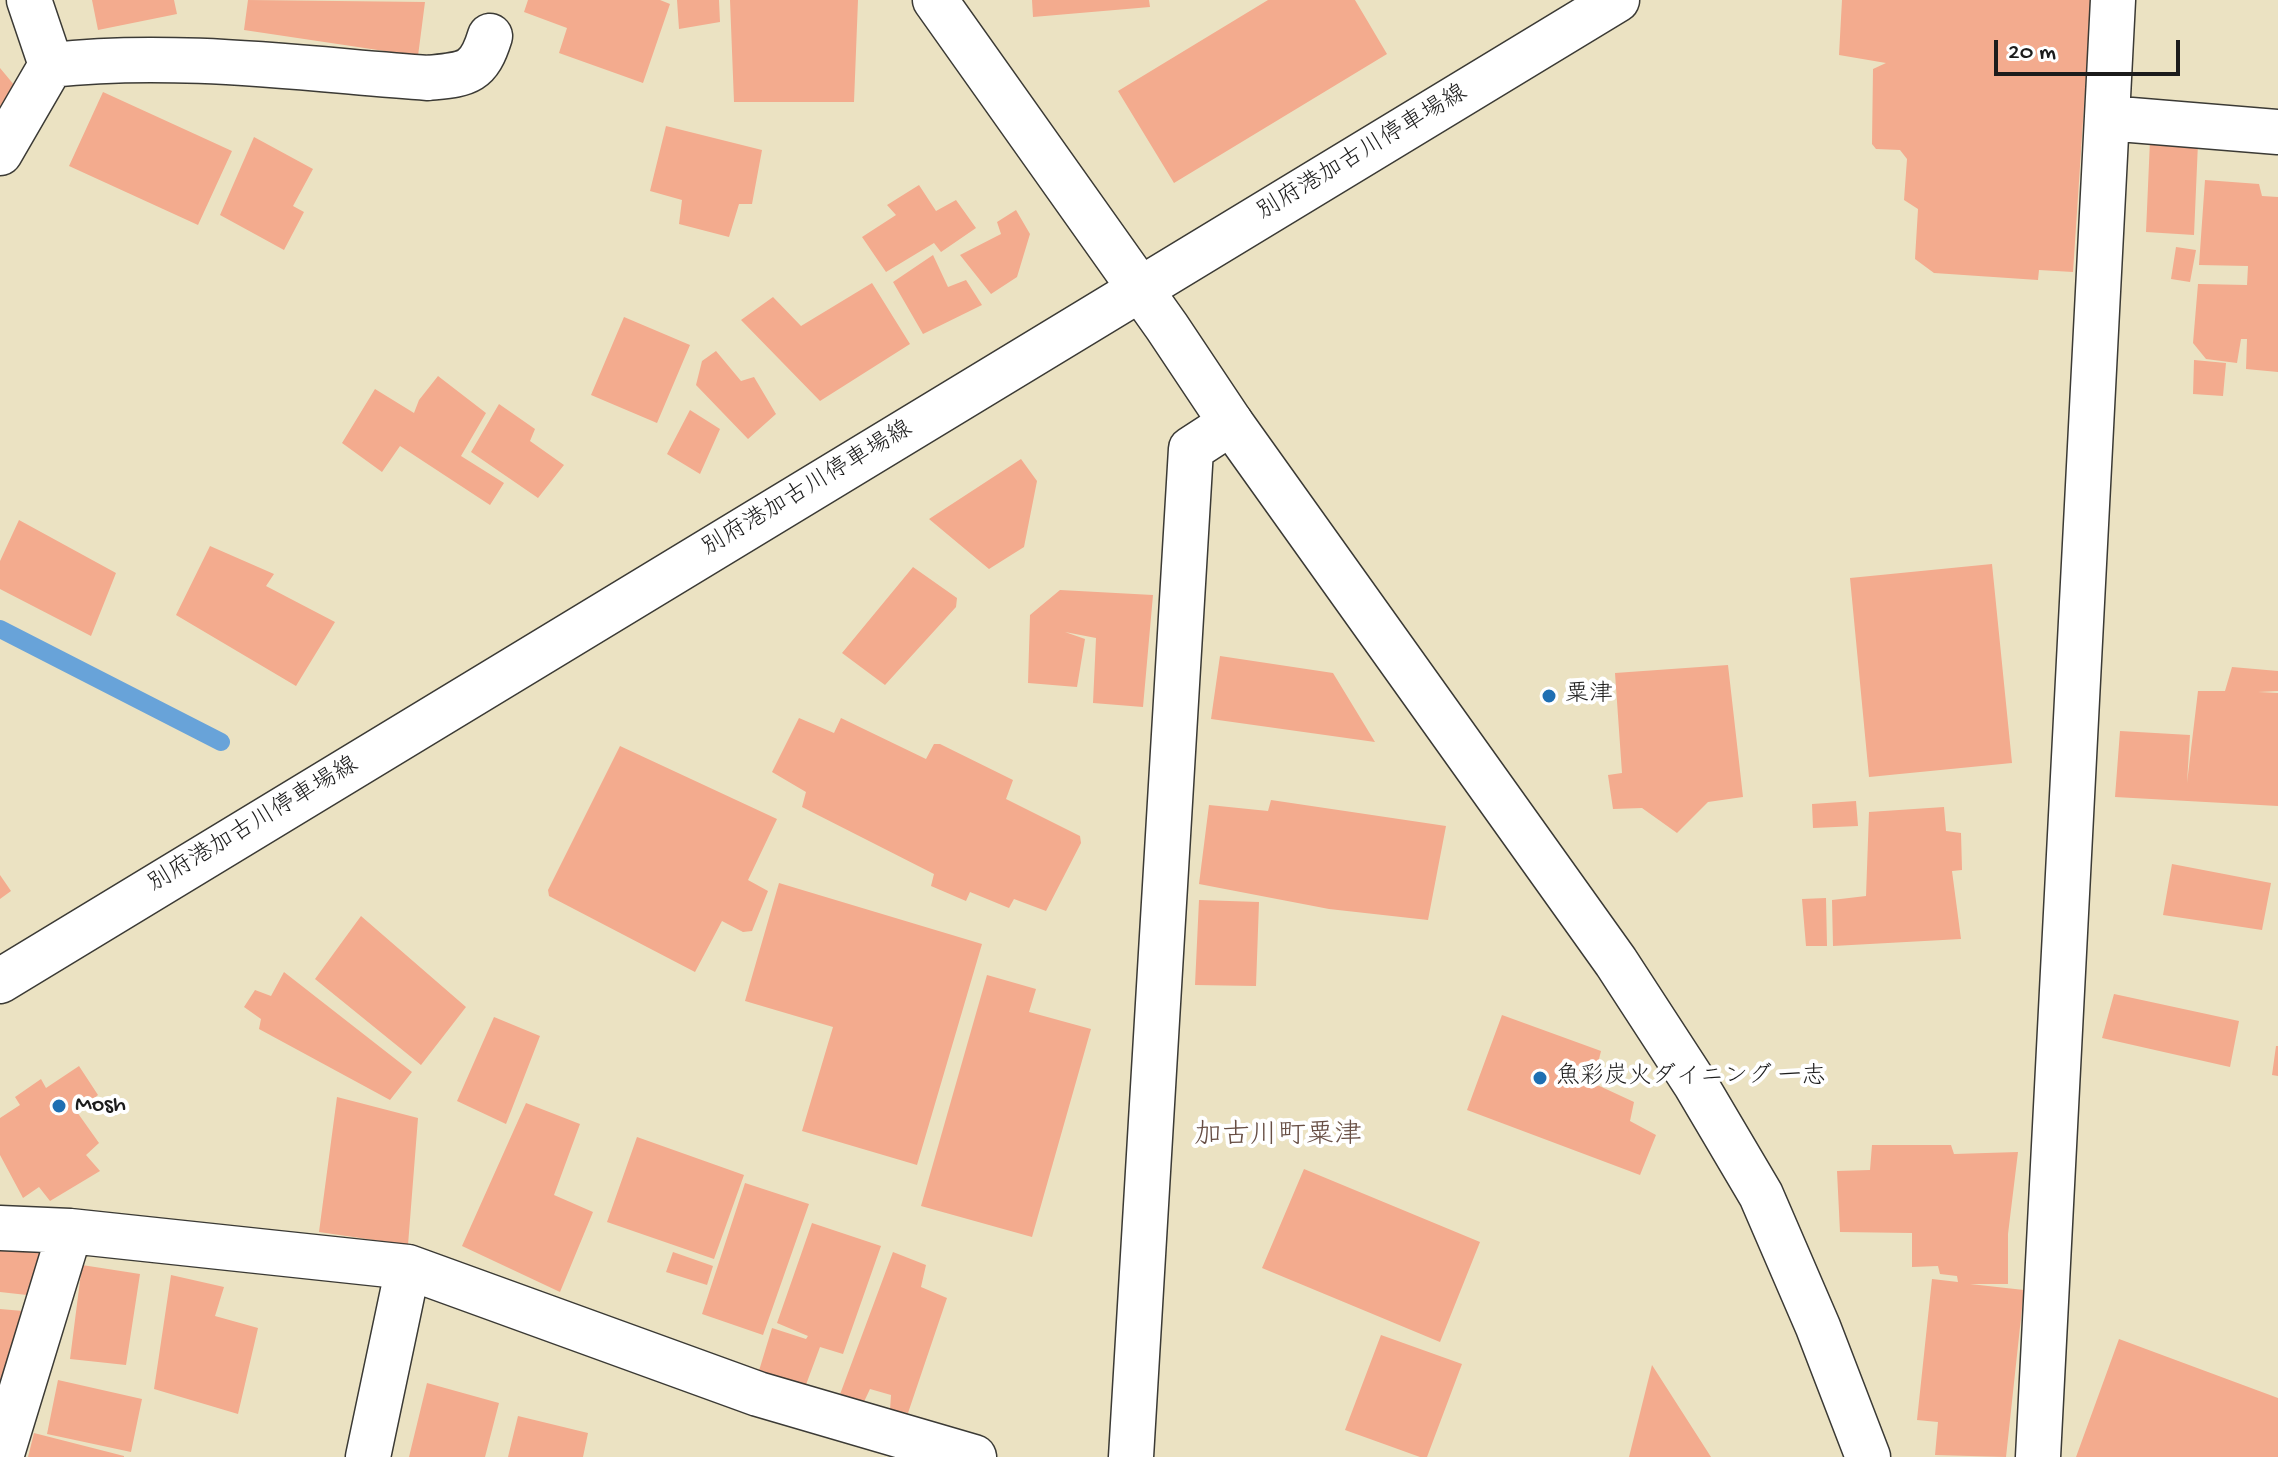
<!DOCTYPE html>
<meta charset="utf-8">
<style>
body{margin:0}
#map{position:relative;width:2278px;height:1457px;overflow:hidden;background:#ebe2c2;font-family:"Gochi Hand",sans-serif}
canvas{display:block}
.scale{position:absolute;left:1994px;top:40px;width:186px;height:36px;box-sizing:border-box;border:4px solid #1c1c1c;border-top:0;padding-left:10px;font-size:24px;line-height:28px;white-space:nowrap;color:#1c1c1c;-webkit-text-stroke:6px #fff;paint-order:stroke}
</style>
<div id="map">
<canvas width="2278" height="1457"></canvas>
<div class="scale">20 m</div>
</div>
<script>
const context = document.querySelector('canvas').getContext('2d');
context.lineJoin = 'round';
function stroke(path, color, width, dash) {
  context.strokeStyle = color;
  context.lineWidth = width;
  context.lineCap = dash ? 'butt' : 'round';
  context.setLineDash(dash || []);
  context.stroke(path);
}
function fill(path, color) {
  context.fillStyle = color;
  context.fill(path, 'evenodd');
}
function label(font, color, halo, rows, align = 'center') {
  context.font = font + ' "Gochi Hand","Klee One",sans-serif';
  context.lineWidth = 8;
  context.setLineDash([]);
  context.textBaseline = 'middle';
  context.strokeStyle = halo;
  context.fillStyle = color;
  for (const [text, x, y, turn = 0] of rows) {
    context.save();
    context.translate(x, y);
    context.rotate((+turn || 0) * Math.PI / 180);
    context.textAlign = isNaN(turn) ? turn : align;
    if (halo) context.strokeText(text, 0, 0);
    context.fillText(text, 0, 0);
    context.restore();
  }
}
stroke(new Path2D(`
 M 0,629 L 221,742`), '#68a3d9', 18);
fill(new Path2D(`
 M 92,0 L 174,0 L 177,14 L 98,30 Z
 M 248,0 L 425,2 L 418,56 L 244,30 Z
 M 528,0 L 660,0 L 670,4 L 643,83 L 559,53 L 567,28 L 524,12 Z
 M 677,0 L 719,0 L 720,22 L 679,29 Z
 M 730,0 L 858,0 L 854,102 L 734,102 Z
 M 1032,0 L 1149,0 L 1150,7 L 1033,17 Z
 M 1268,0 L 1355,0 L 1387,54 L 1174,183 L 1118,91 Z
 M 1842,0 L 2091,0 L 2073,272 L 2039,270 L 2038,280 L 1934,273 L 1915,259 L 1918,209 L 1904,200 L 1907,159 L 1900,150 L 1876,149 L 1872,144 L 1873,69 L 1886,63 L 1839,55 Z
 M 0,68 L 25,98 L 0,138 Z
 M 103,92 L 232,151 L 198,225 L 69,166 Z
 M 666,126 L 762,150 L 752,204 L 739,204 L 729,237 L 679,224 L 682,200 L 650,191 Z
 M 254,137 L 313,169 L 293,206 L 304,212 L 284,250 L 220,215 Z
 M 2150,140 L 2198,143 L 2194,235 L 2146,232 Z
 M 2205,180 L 2259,184 L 2262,196 L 2278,197 L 2278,372 L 2246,369 L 2247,339 L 2241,339 L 2237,363 L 2206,359 L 2193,343 L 2198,284 L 2247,285 L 2248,266 L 2199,265 Z
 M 919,185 L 936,211 L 956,200 L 976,228 L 941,252 L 934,243 L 886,272 L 862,237 L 896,215 L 887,205 Z
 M 1016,210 L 1030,234 L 1017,277 L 991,294 L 960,255 L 1001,234 L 997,222 Z
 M 2176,247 L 2196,250 L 2190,282 L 2171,279 Z
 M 933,255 L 948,287 L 966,280 L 982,305 L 923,334 L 893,282 Z
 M 872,283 L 910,344 L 820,401 L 741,320 L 773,297 L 801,326 Z
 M 624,317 L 690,345 L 657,423 L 591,395 Z
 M 716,351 L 741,381 L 754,377 L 776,414 L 748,439 L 696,385 L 702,361 Z
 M 2194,360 L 2226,363 L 2223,396 L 2193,394 Z
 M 438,376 L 486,413 L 461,456 L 504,483 L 490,505 L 400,446 L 382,472 L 342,443 L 375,389 L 414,413 L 419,400 Z
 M 499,404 L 535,429 L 530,441 L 564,465 L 538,498 L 471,452 Z
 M 690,410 L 720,429 L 700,474 L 667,454 Z
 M 1021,459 L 1037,481 L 1024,547 L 989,569 L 929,519 Z
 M 19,520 L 116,573 L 91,636 L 0,589 L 0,561 Z
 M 210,546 L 274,574 L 266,586 L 335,622 L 296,686 L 176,615 Z
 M 1992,564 L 2012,763 L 1869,777 L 1850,578 Z
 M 913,567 L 957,598 L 956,607 L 885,685 L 842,653 Z
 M 1060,590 L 1153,595 L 1143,707 L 1093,703 L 1096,638 L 1065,632 L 1085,639 L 1077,687 L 1028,683 L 1030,615 Z
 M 1220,656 L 1333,673 L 1375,742 L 1211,719 Z
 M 1728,665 L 1743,797 L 1708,802 L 1677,833 L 1642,808 L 1613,809 L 1608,775 L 1622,773 L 1615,673 Z
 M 2232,667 L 2278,671 L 2278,691 L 2258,692 L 2278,693 L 2278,806 L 2115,797 L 2120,731 L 2190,735 L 2187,783 L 2198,691 L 2225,691 Z
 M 799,718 L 834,733 L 841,718 L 926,759 L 934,744 L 940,744 L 1013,780 L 1006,799 L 1080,836 L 1081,843 L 1046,911 L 1014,899 L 1009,908 L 970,892 L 966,901 L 931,886 L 934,874 L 802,807 L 806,792 L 772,772 Z
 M 620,746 L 777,819 L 748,880 L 768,891 L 752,931 L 743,932 L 722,921 L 695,972 L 549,896 L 548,890 Z
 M 1271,800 L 1446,826 L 1428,920 L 1329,909 L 1199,884 L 1209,805 L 1268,811 Z
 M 1856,801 L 1858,826 L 1813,828 L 1812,804 Z
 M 1944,807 L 1946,831 L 1961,833 L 1962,870 L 1952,871 L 1961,939 L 1833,946 L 1832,900 L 1866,896 L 1869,812 Z
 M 2172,864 L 2271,883 L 2262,930 L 2163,915 Z
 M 0,875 L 11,891 L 0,899 Z
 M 779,883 L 982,944 L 917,1165 L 802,1131 L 833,1027 L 745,1001 Z
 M 1826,898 L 1827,946 L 1806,946 L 1802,899 Z
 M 1199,900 L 1259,902 L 1256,986 L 1195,985 Z
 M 361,916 L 466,1007 L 421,1065 L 315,979 Z
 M 284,972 L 412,1072 L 390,1100 L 259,1029 L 261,1019 L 244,1007 L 255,990 L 271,996 Z
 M 987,975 L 1036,989 L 1029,1012 L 1091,1029 L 1032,1237 L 921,1206 Z
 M 2114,994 L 2239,1021 L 2230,1067 L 2102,1038 Z
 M 1502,1015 L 1601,1051 L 1593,1083 L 1634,1102 L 1630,1121 L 1656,1135 L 1640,1175 L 1467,1110 Z
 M 494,1017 L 540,1036 L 506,1124 L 457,1101 Z
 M 2276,1046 L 2278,1046 L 2278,1076 L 2272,1075 Z
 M 79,1066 L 98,1095 L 77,1112 L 99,1143 L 86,1155 L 100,1171 L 50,1201 L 39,1187 L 23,1198 L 0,1155 L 0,1118 L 20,1105 L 15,1097 L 41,1079 L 46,1088 Z
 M 337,1097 L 418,1118 L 408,1245 L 319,1232 Z
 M 526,1103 L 580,1124 L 554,1195 L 593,1212 L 560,1292 L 462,1246 Z
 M 637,1137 L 744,1175 L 714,1259 L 607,1222 Z
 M 1872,1145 L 1951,1145 L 1954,1154 L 2018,1152 L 2008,1234 L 2008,1284 L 1970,1284 L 2024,1290 L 2006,1457 L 1935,1455 L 1938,1422 L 1917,1420 L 1932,1279 L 1958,1282 L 1957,1276 L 1940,1274 L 1938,1266 L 1912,1267 L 1912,1233 L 1840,1232 L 1837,1171 L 1870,1170 Z
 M 1304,1169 L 1480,1242 L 1440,1342 L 1262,1268 Z
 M 745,1183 L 809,1204 L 763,1335 L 702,1314 Z
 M 812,1223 L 881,1246 L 843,1354 L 820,1347 L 804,1390 L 758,1374 L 772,1328 L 806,1339 L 808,1336 L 777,1323 Z
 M 0,1245 L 40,1250 L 36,1296 L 0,1292 Z
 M 673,1252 L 713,1266 L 707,1285 L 666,1272 Z
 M 893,1252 L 926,1265 L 921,1287 L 947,1298 L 908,1413 L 890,1410 L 891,1395 L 870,1389 L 862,1406 L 839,1397 Z
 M 82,1265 L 140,1274 L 126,1365 L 70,1359 Z
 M 171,1275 L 224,1287 L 215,1316 L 258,1328 L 238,1414 L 154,1389 Z
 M 0,1309 L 23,1311 L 0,1412 Z
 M 1381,1335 L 1462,1364 L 1427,1457 L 1420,1457 L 1345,1430 Z
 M 2119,1339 L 2278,1398 L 2278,1457 L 2076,1457 Z
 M 1652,1365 L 1711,1457 L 1629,1457 Z
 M 58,1380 L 142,1399 L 131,1452 L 47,1434 Z
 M 427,1383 L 499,1403 L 485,1457 L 409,1457 Z
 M 518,1416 L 588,1433 L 583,1457 L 508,1457 Z
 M 34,1433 L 124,1456 L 124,1457 L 28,1457 Z`), '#f3ab8e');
const minor = new Path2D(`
 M 29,0 L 51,65
 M 2107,118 L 2278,132
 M 0,153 L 51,65 C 176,51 304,69 428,78 C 466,74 478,75 490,36
 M 0,1228 L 70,1231 L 1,1457
 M 70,1231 L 408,1267 L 758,1394 L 974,1457
 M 368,1457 L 408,1267
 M 1131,1457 L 1191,449 L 1231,423
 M 2038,1457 L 2113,0`);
const tertiary = new Path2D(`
 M 935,0 L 1167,327 L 1231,423 L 1616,962 L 1696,1085 L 1761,1195 L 1818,1327 L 1868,1457`);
const secondary = new Path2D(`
 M 0,981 L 1617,0`);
stroke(minor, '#3b3a35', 47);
stroke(tertiary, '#3b3a35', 47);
stroke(secondary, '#3b3a35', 47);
stroke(minor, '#fff', 44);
stroke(tertiary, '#fff', 44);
stroke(secondary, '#fff', 44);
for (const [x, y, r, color] of [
 [1549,696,8,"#1f6fb2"],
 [1540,1078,8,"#1f6fb2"],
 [59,1106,8,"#1f6fb2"]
]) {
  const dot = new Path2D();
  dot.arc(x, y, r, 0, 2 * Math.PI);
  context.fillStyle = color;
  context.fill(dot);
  stroke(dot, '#fff', 3);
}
label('24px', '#1c1c1c', '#fff', [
 ["別府港加古川停車場線",1363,154,-31],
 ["別府港加古川停車場線",808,490,-31],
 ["別府港加古川停車場線",254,826,-31]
]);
label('24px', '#1c1c1c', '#fff', [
 ["粟津",1565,696],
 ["魚彩炭火ダイニング 一志",1556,1078],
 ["Mosh",75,1106]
], 'left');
label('28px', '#674e44', '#fff', [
 ["加古川町粟津",1278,1138]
]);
</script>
